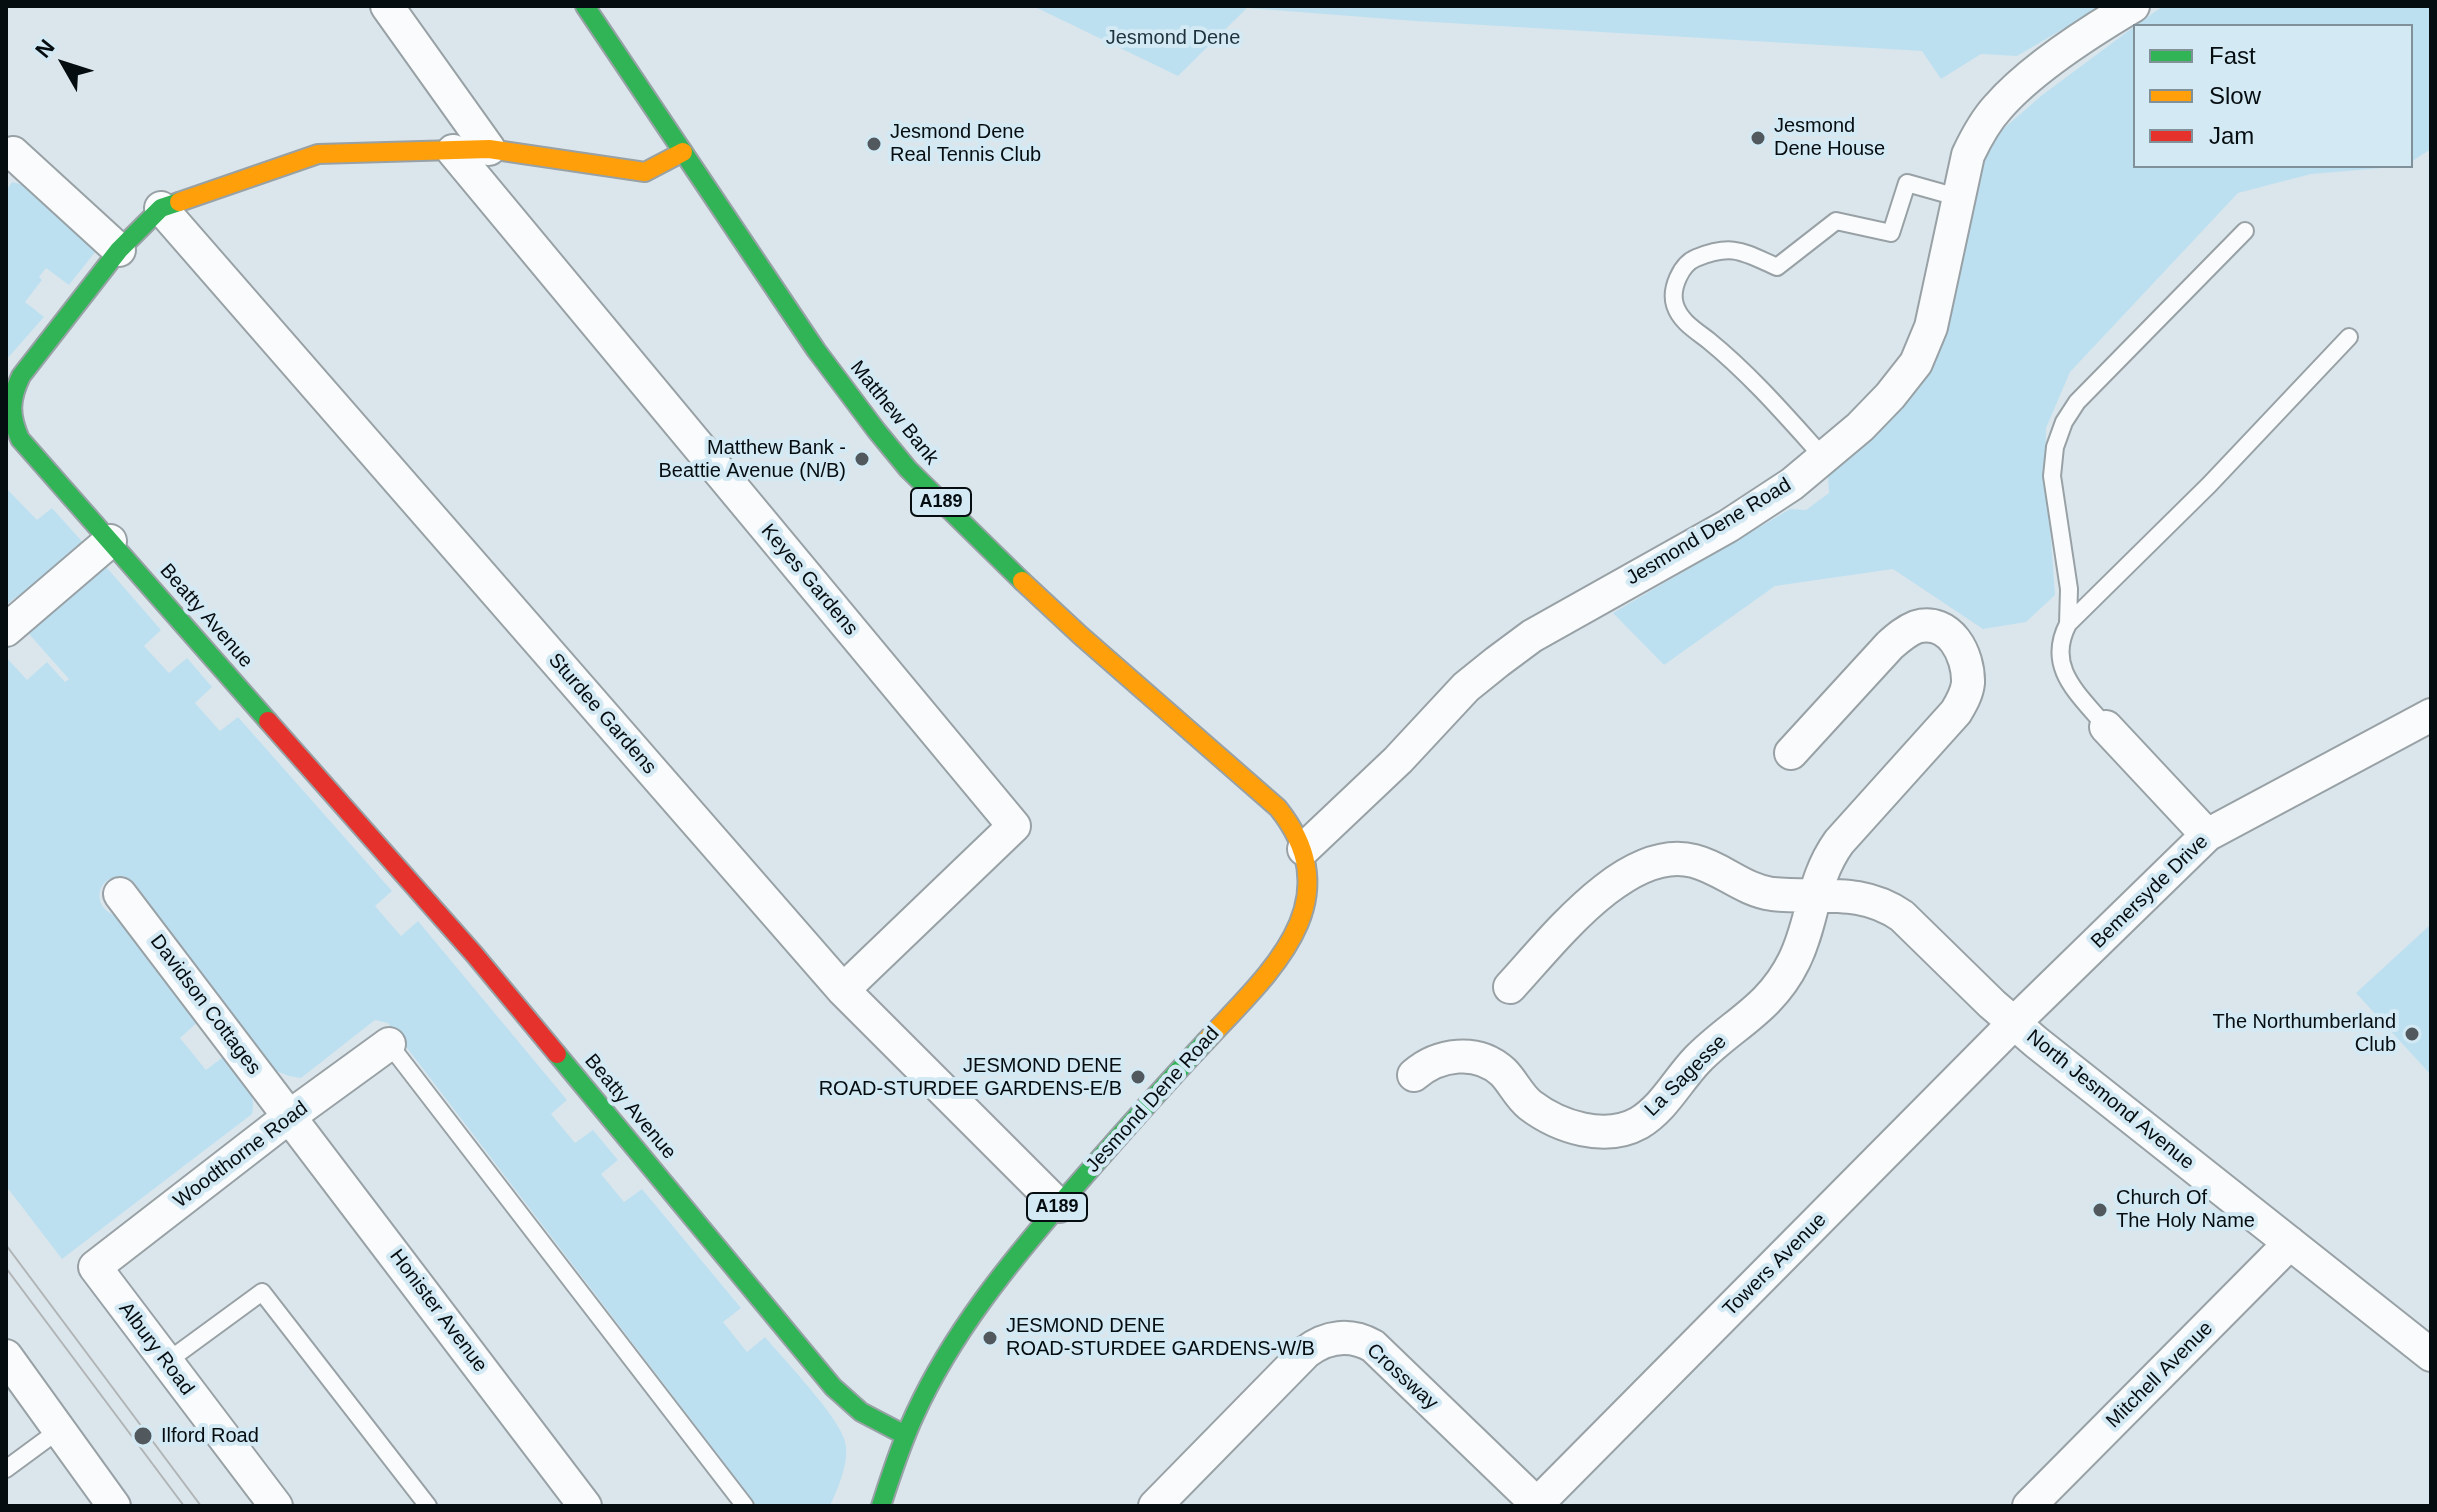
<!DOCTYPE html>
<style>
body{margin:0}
#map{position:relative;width:2437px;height:1512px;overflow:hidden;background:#dbe6ec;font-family:Arial,sans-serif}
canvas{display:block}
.frame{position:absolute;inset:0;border:8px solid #060d11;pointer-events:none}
.legend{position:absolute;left:2133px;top:24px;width:280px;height:144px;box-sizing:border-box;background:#d3e9f4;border:2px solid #819199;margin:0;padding:10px 14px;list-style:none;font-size:24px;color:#060d11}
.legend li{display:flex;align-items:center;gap:16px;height:40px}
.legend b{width:40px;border:2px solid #819199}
.north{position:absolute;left:24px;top:24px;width:80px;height:80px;-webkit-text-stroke:6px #d3e9f4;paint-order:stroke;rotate:309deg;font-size:22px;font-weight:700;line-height:32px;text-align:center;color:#060d11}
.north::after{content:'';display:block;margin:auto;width:28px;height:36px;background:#060d11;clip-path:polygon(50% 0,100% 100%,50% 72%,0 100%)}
</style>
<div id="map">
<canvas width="2437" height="1512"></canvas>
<div class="frame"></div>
<ul class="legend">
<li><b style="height:10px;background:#30b455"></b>Fast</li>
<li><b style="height:10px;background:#ff9f0a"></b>Slow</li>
<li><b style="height:10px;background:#e5322d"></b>Jam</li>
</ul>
<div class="north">N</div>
</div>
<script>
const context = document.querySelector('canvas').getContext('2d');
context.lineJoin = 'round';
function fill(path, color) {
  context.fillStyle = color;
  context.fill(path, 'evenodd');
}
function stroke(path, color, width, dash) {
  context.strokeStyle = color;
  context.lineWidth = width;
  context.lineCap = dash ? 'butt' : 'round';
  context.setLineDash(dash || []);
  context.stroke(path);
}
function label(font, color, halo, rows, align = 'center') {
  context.font = font + ' Arial,sans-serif';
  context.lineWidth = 8;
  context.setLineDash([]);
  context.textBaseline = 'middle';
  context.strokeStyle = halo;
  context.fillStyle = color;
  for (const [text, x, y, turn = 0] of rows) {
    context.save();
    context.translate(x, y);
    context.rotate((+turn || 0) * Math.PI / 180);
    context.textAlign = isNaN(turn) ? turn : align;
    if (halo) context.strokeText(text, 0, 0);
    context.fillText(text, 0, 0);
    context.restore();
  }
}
fill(new Path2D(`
 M 1033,6 L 2102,6 L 2017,56 L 1981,54 L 1941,79 L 1922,51 L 1415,21 L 1247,8 L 1178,76 Z
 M 2163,6 L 2431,6 L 2431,149 L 2411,162 L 2411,26 L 2135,26 Z
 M 2135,26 L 2135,166 L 2406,166 L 2311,174 L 2238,193 L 2070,372 L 2046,428 L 2045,487 L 2050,526 L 2055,595 L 2026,622 L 1983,629 L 1893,569 L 1775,586 L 1664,665 L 1613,613 L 1790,509 L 1806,510 L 1829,493 L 1828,476 L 1901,410 L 1918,388 L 1934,359 L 1974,184 L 1985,155 L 2003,129 L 2041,96 Z
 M 12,182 L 35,188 L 100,246 L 69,285 L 46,268 L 39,277 L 42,280 L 25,302 L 44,317 L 6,360 L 6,191 Z
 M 6,488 L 37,520 L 52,508 L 87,547 L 25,599 L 16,597 L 6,605 Z
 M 101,561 L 161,630 L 144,646 L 169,673 L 187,658 L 212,687 L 195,703 L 220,731 L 238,717 L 392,891 L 375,906 L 401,936 L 418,921 L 567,1100 L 551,1114 L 575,1143 L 593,1130 L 618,1160 L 601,1174 L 624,1202 L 642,1189 L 741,1308 L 723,1322 L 747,1352 L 765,1337 C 783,1359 844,1421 846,1446 C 848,1466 838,1488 830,1506 L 757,1506 L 388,1023 L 375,1020 L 301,1078 L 289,1076 L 276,1071 L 140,900 C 139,887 135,879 121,876 C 94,878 92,909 117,916 L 199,1021 L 180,1038 L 206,1070 L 223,1057 L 228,1057 C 240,1074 258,1092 252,1114 L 62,1259 L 6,1186 L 6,657 L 27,680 L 47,662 L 65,682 L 69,679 L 29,634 L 36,627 L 40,615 Z
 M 2431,924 L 2431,1075 L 2356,993 Z`), '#bde0f1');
const lane = new Path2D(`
 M 1824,458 C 1787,417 1751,375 1708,340 C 1695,330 1680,321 1675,305 C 1670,289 1681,264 1696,258 C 1733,243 1743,252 1777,267 L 1836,221 L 1891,233 L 1907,183 L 1957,197
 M 2068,624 L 2069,589 L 2052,476 L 2055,447 L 2064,422 L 2077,402 L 2245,231
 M 2106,727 C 2079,694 2045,668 2068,624 L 2209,485 L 2349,337
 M 389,1044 L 745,1506
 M 165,1363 L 262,1292 L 428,1506
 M 6,1469 L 59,1430`);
const street = new Path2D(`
 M 387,6 L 489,149
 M 453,151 L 1014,826 L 843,990
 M 13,153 L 119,250
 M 161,208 L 843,990 L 1059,1206
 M 6,630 L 110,541
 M 2106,727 L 2207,835
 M 1304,849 L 1398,760 L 1466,687 L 1497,662 L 1532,636 L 1728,526 L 1792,484 L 1860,427 L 1890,396 L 1916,363 L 1931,327 L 1968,155 C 1976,138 1985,121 1998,107 C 2031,69 2089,32 2133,6
 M 120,894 L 585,1506
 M 1510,987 C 1551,943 1626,843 1694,861 C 1722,868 1743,890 1772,894 C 1820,899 1860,887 1902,916 L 1992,1004 L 2036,1042 L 2431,1355
 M 1414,1075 C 1438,1054 1477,1048 1503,1072 C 1513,1082 1518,1095 1530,1105 C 1559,1127 1605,1142 1639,1123 C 1664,1108 1677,1081 1697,1060 C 1732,1024 1770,1010 1794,961 C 1814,921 1811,881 1839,842 L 1956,712 C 1962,702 1967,693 1968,683 C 1969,655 1950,617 1916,627 C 1906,631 1898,638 1890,645 L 1791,753
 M 6,1356 L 114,1506
 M 276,1506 L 95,1267 L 290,1116 L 389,1044
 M 1155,1506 L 1306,1352 C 1327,1336 1350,1333 1373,1346 L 1537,1504
 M 1535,1506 L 2014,1023 L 2207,835 L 2431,715
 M 2029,1506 L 2290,1243`);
const fast = new Path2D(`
 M 585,6 L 816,350 L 876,430 L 908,469 L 1022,581
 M 179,202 L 161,208 L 119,250 L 21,376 C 10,399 9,415 20,439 L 268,721
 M 557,1054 L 833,1387 L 861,1412 L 905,1435
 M 881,1506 C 891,1475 901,1444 915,1414 C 952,1333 1010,1262 1068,1195 C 1113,1143 1159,1091 1206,1041`);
const slow = new Path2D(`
 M 179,202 L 318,154 L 489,149 L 645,172 L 683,152
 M 1022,581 L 1080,635 L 1278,808 C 1353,902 1269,973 1206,1041`);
const jam = new Path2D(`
 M 268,721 L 474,954 L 557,1054`);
stroke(lane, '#98a1a5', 20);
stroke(street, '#98a1a5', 36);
stroke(fast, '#98a1a5', 22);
stroke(slow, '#98a1a5', 22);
stroke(jam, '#98a1a5', 22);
stroke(lane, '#fafbfc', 16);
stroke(street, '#fafbfc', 32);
stroke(fast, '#30b455', 18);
stroke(slow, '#ff9f0a', 18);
stroke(jam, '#e5322d', 18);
stroke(new Path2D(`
 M 6,1245 L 201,1506
 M 6,1268 L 184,1506`), '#b1b4b5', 2);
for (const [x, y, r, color] of [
 [1758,138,8,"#51595e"],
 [874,144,8,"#51595e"],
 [862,459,8,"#51595e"],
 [2412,1034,8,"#51595e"],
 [1138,1077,8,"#51595e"],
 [2100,1210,8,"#51595e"],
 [990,1338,8,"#51595e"],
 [143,1436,10,"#51595e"]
]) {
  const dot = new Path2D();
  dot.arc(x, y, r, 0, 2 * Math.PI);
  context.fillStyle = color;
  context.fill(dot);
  stroke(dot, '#d3e9f4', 3);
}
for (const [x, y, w] of [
 [941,502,60],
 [1057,1207,60]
]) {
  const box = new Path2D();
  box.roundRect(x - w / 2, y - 14, w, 28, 6);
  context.fillStyle = '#d3e9f4';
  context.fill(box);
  stroke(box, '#060d11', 2);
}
label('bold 18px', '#060d11', null, [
 ["A189",941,502],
 ["A189",1057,1207]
]);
label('20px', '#1d323b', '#d3e9f4', [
 ["Jesmond Dene",1173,38]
]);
label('20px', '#060d11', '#d3e9f4', [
 ["Jesmond",1774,126],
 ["Dene House",1774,149],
 ["Jesmond Dene",890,132],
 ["Real Tennis Club",890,155],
 ["Matthew Bank -",846,448,"right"],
 ["Beattie Avenue (N/B)",846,471,"right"],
 ["The Northumberland",2396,1022,"right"],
 ["Club",2396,1045,"right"],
 ["JESMOND DENE",1122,1066,"right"],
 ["ROAD-STURDEE GARDENS-E/B",1122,1089,"right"],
 ["Church Of",2116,1198],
 ["The Holy Name",2116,1221],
 ["JESMOND DENE",1006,1326],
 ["ROAD-STURDEE GARDENS-W/B",1006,1349],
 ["Ilford Road",161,1436]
], 'left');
label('20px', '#060d11', '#d3e9f4', [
 ["Matthew Bank",894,413,51],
 ["Jesmond Dene Road",1709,532,-31],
 ["Keyes Gardens",809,580,50],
 ["Beatty Avenue",206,616,49],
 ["Sturdee Gardens",602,714,49],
 ["Bemersyde Drive",2150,892,-44],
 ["Davidson Cottages",205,1005,53],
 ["La Sagesse",1686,1076,-45],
 ["Jesmond Dene Road",1153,1100,-48],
 ["North Jesmond Avenue",2110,1100,39],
 ["Beatty Avenue",630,1107,50],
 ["Woodthorne Road",241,1155,-37],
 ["Towers Avenue",1775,1265,-45],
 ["Honister Avenue",438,1311,53],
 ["Albury Road",156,1349,53],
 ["Mitchell Avenue",2160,1375,-45],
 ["Crossway",1402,1377,42]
]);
</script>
